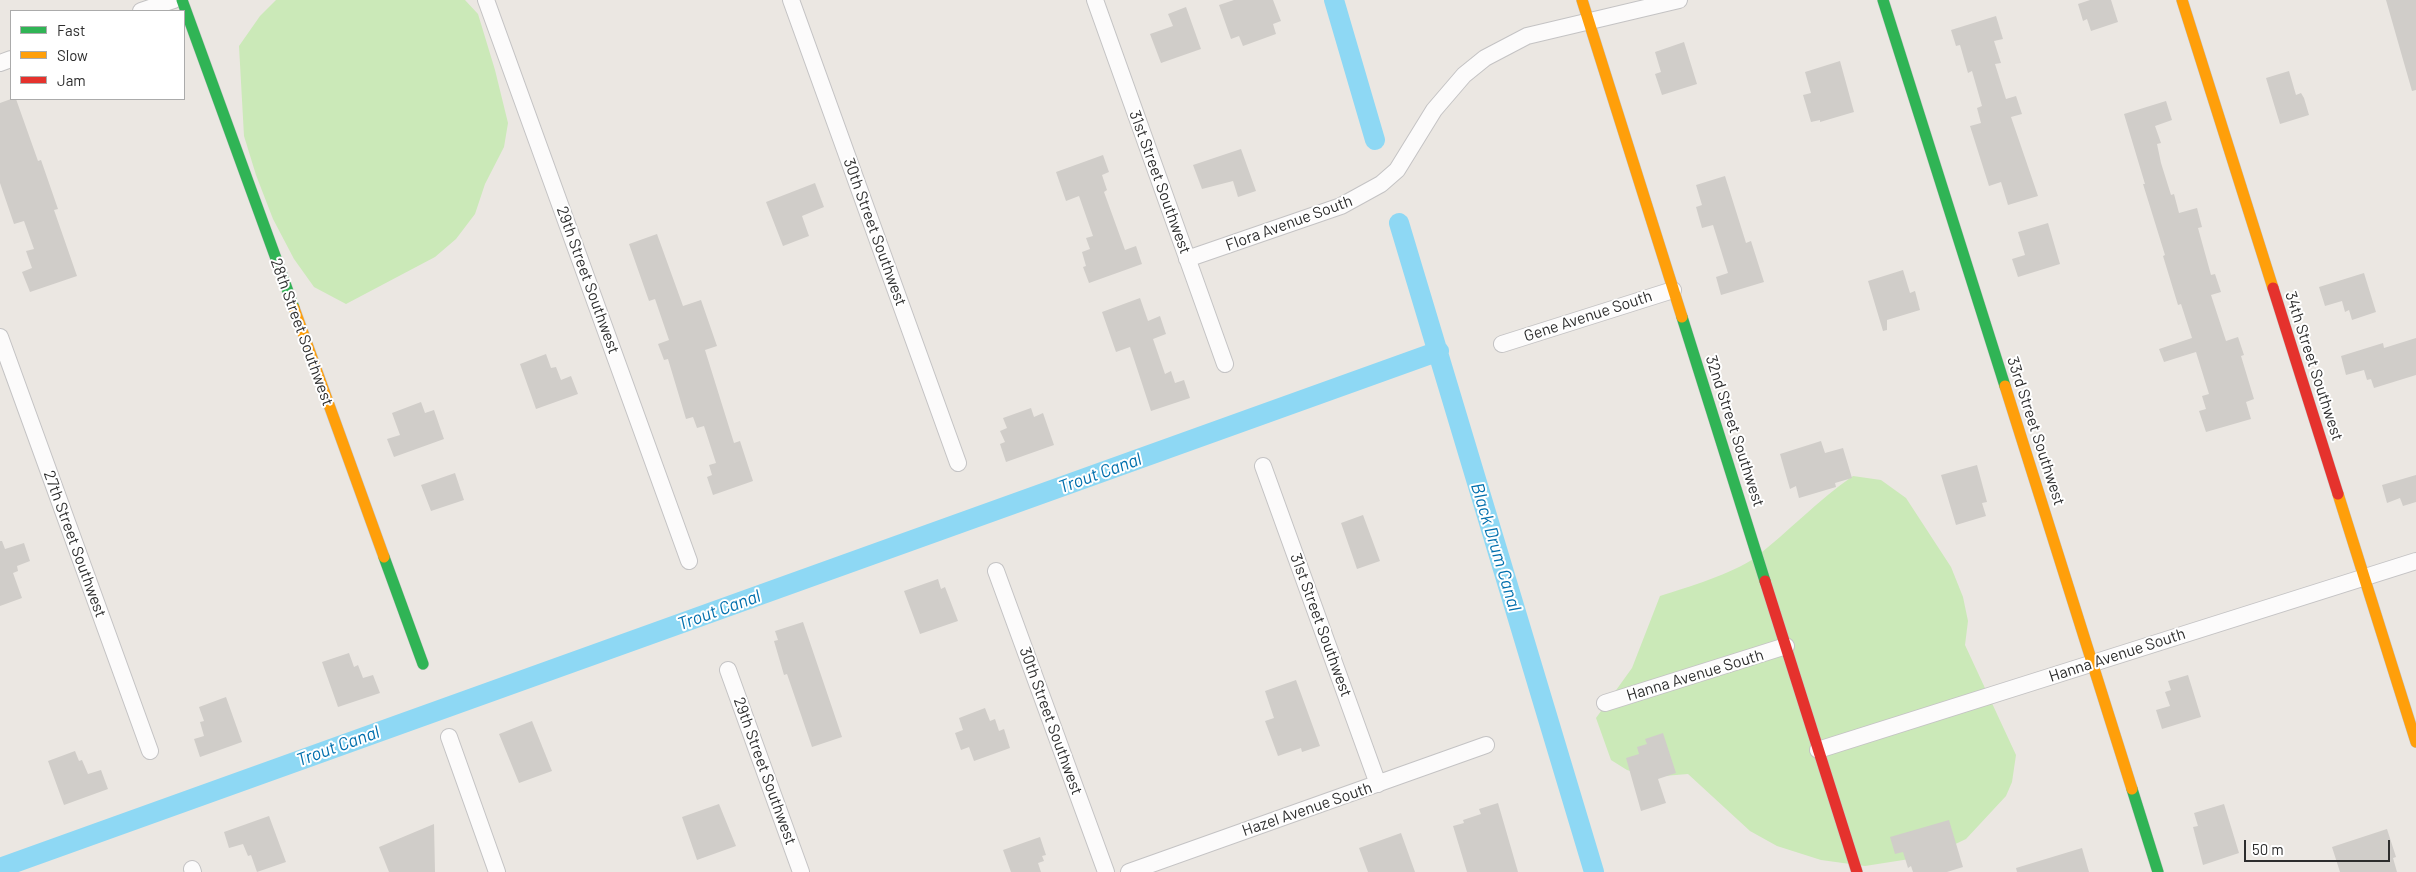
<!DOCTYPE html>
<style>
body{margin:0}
#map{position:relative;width:2416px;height:872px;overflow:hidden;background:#ebe7e2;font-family:Barlow,sans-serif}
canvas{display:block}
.legend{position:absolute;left:10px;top:10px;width:175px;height:90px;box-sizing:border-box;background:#fff;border:1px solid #ababab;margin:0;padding:6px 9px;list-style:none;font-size:15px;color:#2d2d2d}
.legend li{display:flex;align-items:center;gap:10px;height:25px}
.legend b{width:25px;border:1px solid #ababab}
.scale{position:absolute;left:2244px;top:840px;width:146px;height:22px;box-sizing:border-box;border:2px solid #2d2d2d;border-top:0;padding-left:6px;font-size:15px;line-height:18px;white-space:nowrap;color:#2d2d2d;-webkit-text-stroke:4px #fff;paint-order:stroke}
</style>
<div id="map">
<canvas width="2416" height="872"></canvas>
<ul class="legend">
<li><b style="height:6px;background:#30b455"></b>Fast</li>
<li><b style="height:6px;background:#ff9f0a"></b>Slow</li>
<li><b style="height:6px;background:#e5322d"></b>Jam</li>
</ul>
<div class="scale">50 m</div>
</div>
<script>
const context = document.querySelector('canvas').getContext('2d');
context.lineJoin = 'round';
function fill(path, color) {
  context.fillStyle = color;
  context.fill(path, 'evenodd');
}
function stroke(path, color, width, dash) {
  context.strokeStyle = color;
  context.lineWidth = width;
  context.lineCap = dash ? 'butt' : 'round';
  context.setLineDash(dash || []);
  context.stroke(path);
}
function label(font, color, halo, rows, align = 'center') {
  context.font = font + ' Barlow,sans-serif';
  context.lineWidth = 4;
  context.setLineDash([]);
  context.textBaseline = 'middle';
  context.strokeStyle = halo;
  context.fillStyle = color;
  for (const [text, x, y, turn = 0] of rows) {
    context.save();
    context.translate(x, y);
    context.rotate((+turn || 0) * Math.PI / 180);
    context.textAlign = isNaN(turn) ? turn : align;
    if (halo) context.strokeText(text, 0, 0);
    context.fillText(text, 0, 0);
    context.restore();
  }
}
fill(new Path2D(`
 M 276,0 L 465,0 L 478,14 L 495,70 L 508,123 L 504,147 L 485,184 L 475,214 L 456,239 L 435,257 L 346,304 L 314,287 L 294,259 L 273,219 L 256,175 L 244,136 L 239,46 L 260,16 Z
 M 1853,476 L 1881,480 L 1906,498 L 1951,567 L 1963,597 L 1968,621 L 1965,645 L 2016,755 L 2012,782 L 2006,796 L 1966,839 L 1945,849 L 1916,858 L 1865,866 L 1821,860 L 1777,846 L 1750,831 L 1688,774 L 1651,777 L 1627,770 L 1611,760 L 1596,718 L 1632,668 L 1660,596 C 1688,587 1732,574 1756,557 C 1789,531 1817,501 1853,476 Z`), '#cbe9b8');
stroke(new Path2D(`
 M 1334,0 L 1375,140
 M 1399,223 L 1594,872
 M 0,868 L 1439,351`), '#8ed8f4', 20);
fill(new Path2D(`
 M 1234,0 L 1273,0 L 1281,21 L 1273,24 L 1276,34 L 1243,46 L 1239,36 L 1231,39 L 1219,5 Z
 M 2090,0 L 2111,0 L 2118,22 L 2091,31 L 2087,19 L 2083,21 L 2078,4 Z
 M 2386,0 L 2416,0 L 2416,90 L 2412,91 Z
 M 1186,7 L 1201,49 L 1161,63 L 1150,34 L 1173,26 L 1168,14 Z
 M 1996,16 L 2003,39 L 1994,41 L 2001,63 L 1995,64 L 2006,99 L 2016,96 L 2022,114 L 2011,117 L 2038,196 L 2008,205 L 2001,182 L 1989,186 L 1970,126 L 1981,123 L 1977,108 L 1982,106 L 1972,71 L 1968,73 L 1960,45 L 1956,46 L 1951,30 Z
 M 1684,42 L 1697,84 L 1662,95 L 1655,74 L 1661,72 L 1655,52 Z
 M 1840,61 L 1854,112 L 1820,122 L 1820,120 L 1811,122 L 1803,95 L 1811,93 L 1805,72 Z
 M 2289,71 L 2296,95 L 2301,93 L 2304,98 L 2309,115 L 2280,124 L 2266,78 Z
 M 11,99 L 16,99 L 38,161 L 41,160 L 58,209 L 54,210 L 77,276 L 30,292 L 22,272 L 32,268 L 26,251 L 34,249 L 24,221 L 14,224 L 0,183 L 0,103 Z
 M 2166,101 L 2172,120 L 2155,126 L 2161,143 L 2157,144 L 2161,163 L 2171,195 L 2174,194 L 2179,213 L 2197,208 L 2202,227 L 2198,228 L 2211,275 L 2215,274 L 2221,292 L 2211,295 L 2226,341 L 2238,337 L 2244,355 L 2241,356 L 2254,399 L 2246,402 L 2251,419 L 2206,432 L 2199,411 L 2206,409 L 2202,396 L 2209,394 L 2196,352 L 2164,362 L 2159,349 L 2192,338 L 2181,304 L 2178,305 L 2163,256 L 2165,255 L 2143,184 L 2145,184 L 2124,114 Z
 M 1241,149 L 1256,191 L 1238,197 L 1233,181 L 1202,189 L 1193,165 Z
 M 1103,155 L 1109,172 L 1102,175 L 1107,190 L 1104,192 L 1125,250 L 1136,246 L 1142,264 L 1089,283 L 1083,267 L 1086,266 L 1082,252 L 1090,249 L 1086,238 L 1093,236 L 1079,196 L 1066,201 L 1056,172 Z
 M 1725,176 L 1746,243 L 1751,241 L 1764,282 L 1721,295 L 1716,277 L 1728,273 L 1713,225 L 1702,228 L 1696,207 L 1702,205 L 1696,185 Z
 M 815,183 L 824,207 L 802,216 L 809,236 L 783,246 L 766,202 Z
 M 2048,223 L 2060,264 L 2018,277 L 2012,259 L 2025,255 L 2018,232 Z
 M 657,234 L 683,306 L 701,300 L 717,346 L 705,350 L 734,443 L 740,441 L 753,481 L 713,495 L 707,477 L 712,475 L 709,465 L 716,463 L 704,426 L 697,428 L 693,417 L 686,419 L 668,359 L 664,360 L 658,344 L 669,340 L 655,299 L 649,301 L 629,244 Z
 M 1903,270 L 1910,293 L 1915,291 L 1920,310 L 1887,320 L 1887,330 L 1883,331 L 1868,281 Z
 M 2364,273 L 2376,312 L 2352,320 L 2349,310 L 2345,312 L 2342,301 L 2325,306 L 2319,287 Z
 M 1140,298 L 1148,321 L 1160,316 L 1166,334 L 1153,339 L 1165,374 L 1171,371 L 1175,383 L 1184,380 L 1190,398 L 1151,411 L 1130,347 L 1116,352 L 1102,312 Z
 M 2416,338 L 2416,375 L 2374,388 L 2371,379 L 2367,380 L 2364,370 L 2346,375 L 2341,356 L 2383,343 L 2384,348 Z
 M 546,354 L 551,368 L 556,367 L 561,380 L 571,376 L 578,394 L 536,409 L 520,364 Z
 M 421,402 L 425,413 L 434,410 L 444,439 L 394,457 L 387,439 L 400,435 L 392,413 Z
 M 1031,408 L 1034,417 L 1043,413 L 1054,445 L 1006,462 L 1000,444 L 1005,442 L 1000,431 L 1007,428 L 1003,418 Z
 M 1821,441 L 1825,453 L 1843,448 L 1852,478 L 1835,483 L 1836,487 L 1799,498 L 1796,486 L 1790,489 L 1780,454 Z
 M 1977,465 L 1987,502 L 1982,503 L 1986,516 L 1956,525 L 1941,475 Z
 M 455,473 L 464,500 L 431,511 L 421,485 Z
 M 2416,475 L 2416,502 L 2403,506 L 2400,498 L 2387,503 L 2382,485 Z
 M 1363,515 L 1380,561 L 1357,569 L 1341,523 Z
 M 0,541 L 2,541 L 5,549 L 24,543 L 30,561 L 17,566 L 18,571 L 13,573 L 22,598 L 0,606 Z
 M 938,579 L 941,589 L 945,587 L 958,621 L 920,634 L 904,591 Z
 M 803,622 L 842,737 L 812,747 L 787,674 L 784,675 L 774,641 L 778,640 L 775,631 Z
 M 349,653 L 354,667 L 358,665 L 363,678 L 373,675 L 380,693 L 338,707 L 322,662 Z
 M 2188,675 L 2201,717 L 2162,729 L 2156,710 L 2170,706 L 2165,692 L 2171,690 L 2168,681 Z
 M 1296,680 L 1320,746 L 1302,752 L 1301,748 L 1278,756 L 1265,721 L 1274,718 L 1265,691 Z
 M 226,697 L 242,742 L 200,757 L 194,739 L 204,736 L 200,722 L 204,721 L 199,707 Z
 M 985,708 L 990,721 L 995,719 L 999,731 L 1004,729 L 1010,748 L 974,761 L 969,747 L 961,750 L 955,733 L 963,730 L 959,718 Z
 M 532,721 L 552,771 L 519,783 L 499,734 Z
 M 1663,733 L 1676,773 L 1658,779 L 1666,803 L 1641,811 L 1626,758 L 1639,754 L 1637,747 L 1647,744 L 1645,739 Z
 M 75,751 L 79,761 L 82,760 L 88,774 L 101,770 L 108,789 L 64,805 L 48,761 Z
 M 1498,803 L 1518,872 L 1467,872 L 1453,826 L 1464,823 L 1463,820 L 1481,814 L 1479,809 Z
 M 719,804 L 736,846 L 697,860 L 682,817 Z
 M 2224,804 L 2239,853 L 2203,865 L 2193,827 L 2198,826 L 2194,813 Z
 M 269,816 L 286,862 L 257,872 L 251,855 L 248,856 L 243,844 L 229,848 L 224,832 Z
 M 1949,820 L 1963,867 L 1947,872 L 1913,872 L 1911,866 L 1908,868 L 1903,852 L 1895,854 L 1890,837 Z
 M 434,824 L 435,872 L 389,872 L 379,847 Z
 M 2387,829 L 2396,857 L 2393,858 L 2397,872 L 2340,872 L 2332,847 Z
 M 1401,833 L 1415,872 L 1368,872 L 1359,848 Z
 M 1040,837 L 1046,855 L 1042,856 L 1044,861 L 1038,863 L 1041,872 L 1011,872 L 1003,850 Z
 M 2082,848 L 2089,872 L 2017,872 L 2016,868 Z`), '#d0cdc9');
const street = new Path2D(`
 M 486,0 L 689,561
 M 791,0 L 958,463
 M 1095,0 L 1225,364
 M 141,11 L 174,0
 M 0,63 L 11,59
 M 1187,259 L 1341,206 L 1381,184 L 1397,170 L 1434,110 L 1464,75 L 1485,58 L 1527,36 L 1679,0
 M 0,337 L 150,751
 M 1502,344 L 1673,290
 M 1263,466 L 1378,784
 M 996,571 L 1106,872
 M 728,670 L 801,872
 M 1605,703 L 1786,646
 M 449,737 L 497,872
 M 1818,750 L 2416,561
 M 192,869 L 193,872
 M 1129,872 L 1486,745`);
const fast = new Path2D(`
 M 182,0 L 294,308
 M 1883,0 L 2005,386
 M 1682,317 L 1765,581
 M 384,557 L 423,664
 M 2132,789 L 2158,872`);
const slow = new Path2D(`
 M 1582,0 L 1682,317
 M 2182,0 L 2273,288
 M 294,308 L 384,557
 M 2005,386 L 2132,789
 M 2338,494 L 2416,742`);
const jam = new Path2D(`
 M 2273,288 L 2338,494
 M 1765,581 L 1857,872`);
stroke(street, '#c4c3c4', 18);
stroke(fast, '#c4c3c4', 12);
stroke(slow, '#c4c3c4', 12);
stroke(jam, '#c4c3c4', 12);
stroke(street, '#fcfbfb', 16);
stroke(fast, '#30b455', 11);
stroke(slow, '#ff9f0a', 11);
stroke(jam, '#e5322d', 11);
label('16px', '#2d2d2d', '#fff', [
 ["31st Street Southwest",1160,182,70],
 ["Flora Avenue South",1289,223,-20],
 ["30th Street Southwest",875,232,70],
 ["29th Street Southwest",588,280,70],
 ["Gene Avenue South",1588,316,-18],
 ["28th Street Southwest",302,332,70],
 ["34th Street Southwest",2314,366,72],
 ["32nd Street Southwest",1735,431,72],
 ["33rd Street Southwest",2036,431,72],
 ["27th Street Southwest",75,544,70],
 ["31st Street Southwest",1321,625,70],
 ["Hanna Avenue South",2117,655,-18],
 ["Hanna Avenue South",1695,675,-17],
 ["30th Street Southwest",1051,721,70],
 ["29th Street Southwest",765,771,70],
 ["Hazel Avenue South",1307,809,-19]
]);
label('italic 18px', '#006fad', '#fff', [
 ["Trout Canal",1100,473,-20],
 ["Black Drum Canal",1496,547,73],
 ["Trout Canal",719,610,-20],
 ["Trout Canal",338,746,-20]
]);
</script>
